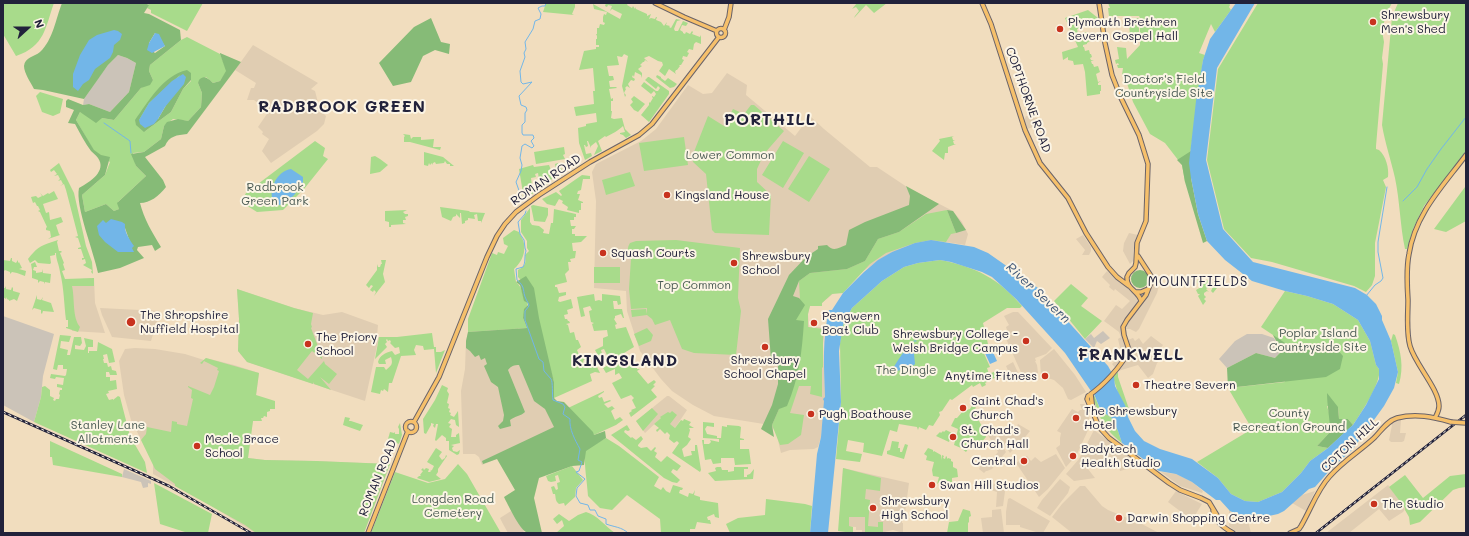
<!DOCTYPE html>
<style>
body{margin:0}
#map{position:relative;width:1469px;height:536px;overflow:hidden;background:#f1ddbe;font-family:Mali,sans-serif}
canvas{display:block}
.frame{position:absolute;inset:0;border:4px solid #22223b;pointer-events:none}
.north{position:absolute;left:8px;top:8px;width:40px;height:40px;-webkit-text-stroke:3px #fcf5e5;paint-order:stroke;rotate:69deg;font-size:11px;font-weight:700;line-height:16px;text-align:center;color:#22223b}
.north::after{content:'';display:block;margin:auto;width:14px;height:18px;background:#22223b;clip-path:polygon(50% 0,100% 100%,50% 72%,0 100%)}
</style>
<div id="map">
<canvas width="1469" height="536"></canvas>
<div class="frame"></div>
<div class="north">N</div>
</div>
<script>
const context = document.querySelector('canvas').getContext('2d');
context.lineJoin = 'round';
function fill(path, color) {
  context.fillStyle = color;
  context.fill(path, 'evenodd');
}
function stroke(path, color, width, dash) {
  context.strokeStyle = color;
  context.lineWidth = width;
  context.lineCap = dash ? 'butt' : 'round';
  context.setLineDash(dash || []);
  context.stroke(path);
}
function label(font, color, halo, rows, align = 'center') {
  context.font = font + ' Mali,sans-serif';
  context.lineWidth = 4;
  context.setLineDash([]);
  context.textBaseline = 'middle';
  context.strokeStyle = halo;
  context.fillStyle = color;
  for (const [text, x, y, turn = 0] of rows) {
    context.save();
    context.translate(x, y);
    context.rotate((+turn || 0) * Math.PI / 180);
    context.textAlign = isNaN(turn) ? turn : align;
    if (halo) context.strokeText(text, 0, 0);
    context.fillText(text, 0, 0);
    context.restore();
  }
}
fill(new Path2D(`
 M 253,45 L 318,83 L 311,89 L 315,91 L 320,110 L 326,116 L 324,124 L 317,131 L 271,163 L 262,151 L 269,139 L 262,134 L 263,132 L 258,127 L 269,111 L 254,100 L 247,100 L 251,88 L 254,88 L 256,83 L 235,70 Z
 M 727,73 L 747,85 L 746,95 L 795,136 L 810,116 L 824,129 L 870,167 L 877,167 L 910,189 L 953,211 L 962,222 L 968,234 L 965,245 L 946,242 L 892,252 L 848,281 L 822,303 L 822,306 L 810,306 L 808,314 L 809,327 L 820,327 L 825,331 L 823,344 L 825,397 L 821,437 L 818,447 L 814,449 L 790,450 L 781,453 L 776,432 L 770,425 L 714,416 L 693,405 L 672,391 L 661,379 L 640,351 L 627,311 L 626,291 L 594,288 L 596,201 L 592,172 L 596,164 L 641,141 L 656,129 L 688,85 L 703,94 L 712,93 Z
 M 1026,116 L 1043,119 L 1040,129 L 1033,127 L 1027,129 L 1024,121 Z
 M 1129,233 L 1138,235 L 1133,251 L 1133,261 L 1130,264 L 1123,251 L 1124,243 Z
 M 1083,235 L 1091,247 L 1091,251 L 1089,255 L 1082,255 L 1085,250 L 1076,239 Z
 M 1107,271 L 1130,288 L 1136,294 L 1150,291 L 1155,279 L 1160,282 L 1157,293 L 1139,329 L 1136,332 L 1130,329 L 1126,329 L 1128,340 L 1133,338 L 1135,341 L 1139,338 L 1143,344 L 1151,336 L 1163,345 L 1160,349 L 1167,354 L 1157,363 L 1153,374 L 1148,378 L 1138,365 L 1118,371 L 1112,364 L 1114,362 L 1113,361 L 1121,352 L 1118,339 L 1121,337 L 1119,332 L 1104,321 L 1116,305 L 1122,309 L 1130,301 L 1115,289 L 1114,291 L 1109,287 L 1110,285 L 1102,277 Z
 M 94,278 L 95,303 L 105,333 L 72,331 L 66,280 Z
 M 237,289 L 294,308 L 323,315 L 342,312 L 378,325 L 377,336 L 379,337 L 365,401 L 247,362 L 238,351 L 239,319 Z
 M 100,308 L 160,311 L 151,341 L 112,337 L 102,315 Z
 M 1013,312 L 1018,312 L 1052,348 L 1046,354 L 1035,358 L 1036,361 L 1035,361 L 1037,365 L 1038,373 L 1035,378 L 1024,379 L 1003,332 L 1007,330 L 1006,327 L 1009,325 L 1004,316 Z
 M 518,328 L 565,430 L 482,465 L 479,457 L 475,454 L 463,454 L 461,391 L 465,369 L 466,341 L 468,332 Z
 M 135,348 L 155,349 L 185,354 L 204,360 L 206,358 L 234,365 L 259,373 L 248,458 L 265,460 L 316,461 L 390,464 L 364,533 L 255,533 L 215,508 L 153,474 L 153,463 L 131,420 L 124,395 L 119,361 L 125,349 Z
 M 1054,349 L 1075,375 L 1086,392 L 1071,400 L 1068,399 L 1063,388 L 1054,380 L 1041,376 L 1040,360 Z
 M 1013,362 L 1021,379 L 1012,379 L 1006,366 Z
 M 667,396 L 669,396 L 687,410 L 675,428 L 661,418 L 645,433 L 636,421 Z
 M 1080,404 L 1084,404 L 1088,407 L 1090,426 L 1076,456 L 1066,467 L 1056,448 L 1060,445 L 1060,438 L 1061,433 L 1057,431 L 1072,409 L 1078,412 L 1080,410 L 1082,410 Z
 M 1401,420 L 1400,433 L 1406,433 L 1404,441 L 1402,442 L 1391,442 L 1389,440 L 1392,425 L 1391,423 Z
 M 1018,424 L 1030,431 L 1026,436 L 1010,453 L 995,431 L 1002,426 L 1008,434 L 1013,428 L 1016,429 Z
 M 1094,430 L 1134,460 L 1130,467 L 1127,469 L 1120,471 L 1117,461 L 1109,461 L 1106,462 L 1106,464 L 1098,462 L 1093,468 L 1089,466 L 1088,469 L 1095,478 L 1074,481 L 1066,474 L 1079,459 Z
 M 993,432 L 1006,452 L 992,469 L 987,471 L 986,471 L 984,473 L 979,469 L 981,465 L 986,466 L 998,452 L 988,435 Z
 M 1056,454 L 1065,468 L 1048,489 L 1039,497 L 1016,463 L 1027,456 L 1031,461 L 1035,457 L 1041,462 Z
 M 843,468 L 909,483 L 904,520 L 902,520 L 902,523 L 903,523 L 903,533 L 893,530 L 880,533 L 862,533 L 862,530 L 856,530 L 856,527 L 839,526 Z
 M 1161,472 L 1176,474 L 1192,482 L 1203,491 L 1202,493 L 1199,492 L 1180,486 Z
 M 1060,479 L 1070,487 L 1068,493 L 1050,516 L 1037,508 L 1042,500 Z
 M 994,483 L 1005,491 L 1003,506 L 996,507 L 997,492 L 991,490 Z
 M 1388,485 L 1406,508 L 1403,512 L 1389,521 L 1379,509 L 1349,533 L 1326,533 Z
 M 1080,486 L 1085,486 L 1102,506 L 1108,510 L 1142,524 L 1159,533 L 1072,533 L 1052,517 L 1062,504 Z
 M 1176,491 L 1202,504 L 1192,520 L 1168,502 Z
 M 1315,491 L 1306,511 L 1292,503 L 1302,495 Z
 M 1010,498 L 1050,521 L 1043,533 L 1039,533 L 1020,527 L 1020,525 L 1006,525 L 1006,512 L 1008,499 Z
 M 1001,509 L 1004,533 L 983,533 L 981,518 L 992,517 L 992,510 Z
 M 1229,509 L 1230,511 L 1247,517 L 1251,533 L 1238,533 L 1229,526 Z
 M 511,511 L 524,531 L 522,533 L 508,533 L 503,524 L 500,518 Z`), '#e0cdb2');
fill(new Path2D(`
 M 118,55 L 127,58 L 136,63 L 129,92 L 110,112 L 89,104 L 83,105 L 84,99 L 97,80 L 108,65 Z
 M 3,316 L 54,334 L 43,376 L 41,397 L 34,422 L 3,405 Z
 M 1103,331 L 1110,338 L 1101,344 L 1097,341 L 1094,348 L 1085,339 L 1091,334 L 1094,338 Z
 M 1247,334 L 1262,334 L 1274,338 L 1282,351 L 1275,358 L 1256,353 L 1227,368 L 1219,359 L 1235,341 Z
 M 124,469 L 151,481 L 151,484 L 148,483 L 148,487 L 143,488 L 141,482 L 122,477 Z`), '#cbc3b8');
fill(new Path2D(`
 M 3,3 L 54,3 C 45,28 45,46 16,56 L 3,34 Z
 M 149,3 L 203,3 L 187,31 L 151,13 L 151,10 L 147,8 Z
 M 546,3 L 575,3 L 575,7 L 572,14 L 574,15 L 543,12 Z
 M 606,3 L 628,3 L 627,5 L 632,8 L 633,6 L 635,9 L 636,7 L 636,9 L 647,14 L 647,16 L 651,14 L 649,19 L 651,18 L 655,19 L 656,17 L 657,17 L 656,20 L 661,22 L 664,26 L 667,22 L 666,25 L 670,26 L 669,27 L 671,28 L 676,19 L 681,20 L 677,21 L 674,29 L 675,31 L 678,31 L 683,21 L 688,23 L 686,26 L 682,25 L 680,30 L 683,32 L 683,33 L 685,34 L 686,32 L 690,34 L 692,31 L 693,32 L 692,34 L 700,37 L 701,35 L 701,44 L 696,42 L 694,44 L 693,50 L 689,49 L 687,52 L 689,53 L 687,57 L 683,56 L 682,59 L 684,60 L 681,65 L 679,65 L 680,66 L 677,70 L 676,70 L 675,72 L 676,74 L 669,69 L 665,76 L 659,71 L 663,65 L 662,62 L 658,61 L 649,56 L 644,58 L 648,62 L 645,60 L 644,62 L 643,62 L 640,65 L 642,66 L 638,69 L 642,73 L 642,78 L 641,75 L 635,72 L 634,77 L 633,75 L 632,77 L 635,79 L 634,81 L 631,80 L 628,84 L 630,88 L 627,86 L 625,88 L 626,89 L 624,93 L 626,95 L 625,97 L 622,86 L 628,56 L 624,54 L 622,57 L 617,56 L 619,65 L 607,66 L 609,76 L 613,76 L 614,80 L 609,81 L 610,87 L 616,87 L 617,88 L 609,89 L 611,99 L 613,98 L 613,101 L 611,101 L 611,111 L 612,111 L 611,118 L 614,119 L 622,118 L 625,129 L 631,135 L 626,138 L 623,135 L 620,134 L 620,133 L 625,132 L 623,126 C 619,130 612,134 606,137 L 605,136 L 598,141 L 602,151 L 594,155 L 598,146 L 596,142 L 591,146 L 591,148 L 588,141 L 587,141 L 588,146 L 586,147 L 585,145 L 584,145 L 586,154 L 591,153 L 592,156 L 585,160 L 579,143 L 578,128 L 586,126 L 586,124 L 597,122 L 596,113 L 576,116 L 574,107 L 594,104 L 593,91 L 595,91 L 593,68 L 579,70 L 584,51 L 596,49 L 596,47 L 599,47 L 599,45 L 596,45 L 596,42 L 594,42 L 596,42 L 596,39 L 597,39 L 597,36 L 596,34 L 597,34 L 597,28 L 599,28 L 600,24 L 604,25 L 605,23 L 603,22 L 603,17 L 604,14 L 606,15 L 607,12 L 594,9 L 593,4 L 620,19 L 622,14 L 612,9 L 610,11 L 612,6 L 608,5 L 607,7 L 605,6 Z
 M 857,3 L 887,3 L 874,13 L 866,5 L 854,18 L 855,16 L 859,11 L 856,7 L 852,9 Z
 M 1108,3 L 1229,3 L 1230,5 L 1229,7 L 1231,10 L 1215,32 L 1211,24 L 1199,53 L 1205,55 L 1203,60 L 1189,163 L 1191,178 L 1185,182 L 1182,165 L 1165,143 L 1150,134 L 1133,102 L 1126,80 L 1123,79 L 1125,75 L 1122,75 L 1123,68 L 1118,68 L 1117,65 L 1119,65 L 1118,63 L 1116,64 L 1115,60 L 1119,59 L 1117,47 L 1126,48 L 1127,59 L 1140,45 L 1140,18 L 1139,16 L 1109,16 L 1108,8 L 1110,8 Z
 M 1258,3 L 1392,3 L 1386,14 L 1382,31 L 1384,42 L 1382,58 L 1383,64 L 1376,146 L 1376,149 L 1379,150 C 1386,156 1389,168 1388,177 L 1383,180 L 1386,187 L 1375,243 L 1375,276 L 1372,285 L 1366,292 L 1354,286 L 1330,279 L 1272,262 L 1251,258 L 1224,229 L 1207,160 L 1218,69 Z
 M 1398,3 L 1466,3 L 1466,151 L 1424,206 L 1413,229 L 1407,249 L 1405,249 C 1400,225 1400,202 1395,178 C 1391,160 1385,143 1382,125 L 1392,17 Z
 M 1088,10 L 1098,18 L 1100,28 L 1094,27 L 1096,22 L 1094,19 L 1084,20 L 1084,23 L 1081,24 L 1082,28 L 1077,29 L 1078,34 L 1087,32 L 1090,41 L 1087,43 L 1087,44 L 1083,45 L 1083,47 L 1084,47 L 1085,51 L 1089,50 L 1090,54 L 1091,54 L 1092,57 L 1090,58 L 1091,60 L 1094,60 L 1091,61 L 1092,64 L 1093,64 L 1094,67 L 1098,66 L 1100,72 L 1096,74 L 1098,82 L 1101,81 L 1098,83 L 1098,85 L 1101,85 L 1101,91 L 1100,91 L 1100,94 L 1087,96 L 1085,72 L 1083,64 L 1074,65 L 1073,61 L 1068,60 L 1068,57 L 1063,60 L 1062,52 L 1078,47 L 1065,18 Z
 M 1130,18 L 1138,18 L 1139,19 L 1139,39 L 1131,39 L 1130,38 L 1129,21 Z
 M 187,37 L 220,54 L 227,71 L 220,81 L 213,83 L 206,77 L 198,83 L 202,93 L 201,107 L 188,121 L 173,119 L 164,126 L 161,139 L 144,152 L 133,153 L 136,166 L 146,176 L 118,202 L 119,209 L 114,211 L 106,204 L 85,212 L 82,195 L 105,175 L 110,162 L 94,151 L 76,120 L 80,112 L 102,118 L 114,120 L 141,88 L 153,80 L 149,71 L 150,65 L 181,40 ZM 191,73 L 191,81 L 183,89 L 171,112 L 144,132 Z
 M 657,75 L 661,77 L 661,78 L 665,81 L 668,78 L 677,84 L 674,87 L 670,88 L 656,77 Z
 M 648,77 L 649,77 L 669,91 L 669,94 L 649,122 L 641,115 L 649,105 L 649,102 L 650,103 L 653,98 L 652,97 L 652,96 L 654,97 L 656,94 L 654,91 L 651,94 L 641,86 L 644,82 L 656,91 L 658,91 L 660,88 L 658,86 L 656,89 L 645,80 Z
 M 40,92 L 63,99 L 60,113 L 53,116 L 42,112 L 36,96 Z
 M 634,96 L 645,104 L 638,112 L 634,110 L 630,105 L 633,102 L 631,99 Z
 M 751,105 L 754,105 L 784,131 L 764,154 L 757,169 L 757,182 L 771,195 L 769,235 L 715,233 L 712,230 L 706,174 L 693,162 L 692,157 L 708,116 L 724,126 L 733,109 L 744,114 Z
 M 403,134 L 410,135 L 411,139 L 413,137 L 421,137 L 421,140 L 434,139 L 433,147 L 441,147 L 440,150 L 410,142 L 404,142 L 404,137 L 405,136 Z
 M 954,136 L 952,137 L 953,140 L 955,140 L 953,141 L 954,144 L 956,144 L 948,147 L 948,153 L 945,153 L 944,160 L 932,151 L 940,141 L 939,139 Z
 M 684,137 L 688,165 L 644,171 L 639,143 Z
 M 315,141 L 325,148 L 323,156 L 328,159 L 304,189 L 283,210 L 257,212 L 241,202 L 246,193 Z
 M 783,141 L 804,153 L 783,188 L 762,175 Z
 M 564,147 L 565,154 L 563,155 L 565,159 L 536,164 L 534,152 Z
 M 424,152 L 443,157 L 454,166 L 450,166 L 450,164 L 447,164 L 445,161 L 444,163 L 436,164 L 435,162 L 433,163 L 433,165 L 432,163 L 430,165 L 429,163 L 428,166 L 424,165 Z
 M 375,156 L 380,159 L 388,165 L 380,172 L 370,174 L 371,157 Z
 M 809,156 L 830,169 L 809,202 L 788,189 Z
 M 59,163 L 74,193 L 86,246 L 92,262 L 93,274 L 91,272 L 92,270 L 83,265 L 86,263 L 85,259 L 82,260 L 82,258 L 84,258 L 81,249 L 78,249 L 78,248 L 81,247 L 78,238 L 75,237 L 78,236 L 66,190 L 64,184 L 60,186 L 63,184 L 61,180 L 58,181 L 60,179 L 58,175 L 54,176 L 57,174 L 54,170 L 51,172 L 50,170 Z
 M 558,163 L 564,173 L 552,179 L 545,186 L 543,178 L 539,179 L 538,173 L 535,174 L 536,177 L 531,178 L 532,186 L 530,187 L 530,189 L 533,189 L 537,191 L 524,199 L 519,169 L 533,165 L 534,167 L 549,165 L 551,170 L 549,172 L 551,176 L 554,175 L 553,173 L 556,172 L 558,173 L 561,170 L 559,167 L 556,169 L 555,164 Z
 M 630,172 L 635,186 L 606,195 L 602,180 Z
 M 582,175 L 590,176 L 590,179 L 583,179 L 581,190 L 578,191 L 577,194 L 580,194 L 578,200 L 583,202 L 583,203 L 581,203 L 581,210 L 579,210 L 579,213 L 567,210 L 568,207 L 562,203 L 563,201 L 559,199 L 555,206 L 547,204 L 542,199 L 556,192 L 561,196 L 562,195 L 559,191 Z
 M 1465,187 L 1466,188 L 1466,221 L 1446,232 L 1434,229 Z
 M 54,191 L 58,199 L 43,204 L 46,213 L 49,212 L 50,220 L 61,217 L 63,222 L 56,225 L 59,234 L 60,235 L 48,239 L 51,237 L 50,231 L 46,230 L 46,228 L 47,227 L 40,212 L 38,211 L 40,210 L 38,206 L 37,206 L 35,202 L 33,203 L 31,197 L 36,196 L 38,198 L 42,196 L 40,193 L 43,196 L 48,193 L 49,194 Z
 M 533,205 L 548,208 L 548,215 L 545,222 L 534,221 L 531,206 Z
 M 440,207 L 462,210 L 469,211 L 470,212 L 485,213 L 481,223 L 481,221 L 478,221 L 477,214 L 474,215 L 475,219 L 468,218 L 468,220 L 465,221 L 465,223 L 462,224 L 461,213 L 460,213 L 460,218 L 456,214 L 456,216 L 453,217 L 451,221 L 442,217 Z
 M 530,208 L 530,222 L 532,225 L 539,226 L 544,230 L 543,233 L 549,234 L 551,223 L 553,223 L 554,209 L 576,214 L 576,217 L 574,217 L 574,220 L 570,220 L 571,226 L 576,226 L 574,229 L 572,229 L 572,234 L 575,234 L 575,236 L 587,236 L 581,242 L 572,243 L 573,251 L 576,251 L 575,258 L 570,259 L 571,262 L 568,262 L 569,270 L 565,274 L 567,282 L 555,285 L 555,287 L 557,287 L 559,293 L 566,292 L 566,295 L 559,297 L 558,301 L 560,302 L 571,299 L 573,308 L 567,310 L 568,314 L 564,315 L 565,319 L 567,319 L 568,321 L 569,321 L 570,323 L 566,324 L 568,325 L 570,333 L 574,332 L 576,340 L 578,340 L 581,347 L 577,350 L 580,357 L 584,356 L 585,359 L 583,361 L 586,368 L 596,365 L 600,373 L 595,372 L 590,374 L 592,381 L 554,398 L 554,382 L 531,305 L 523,282 L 518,277 L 518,270 C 526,266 526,263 525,255 L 529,251 L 527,248 L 527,241 L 521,232 L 521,220 Z
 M 407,210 L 403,212 L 405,214 L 408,214 L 408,216 L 405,217 L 406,220 L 403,220 L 403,223 L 406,224 L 391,225 L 391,227 L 389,227 L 389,222 L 385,221 L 385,211 Z
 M 947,210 L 956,233 L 951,234 L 946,242 L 931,240 L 915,243 L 886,253 L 870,264 L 843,293 L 832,294 L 822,303 L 822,306 L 810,306 L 808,314 L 808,327 L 823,329 L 823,367 L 822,368 L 822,397 L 810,394 L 811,386 L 799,386 L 790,413 L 804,415 L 801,435 L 788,444 L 780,445 L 772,425 L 779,409 L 789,332 L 800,300 L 799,281 L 810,273 L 847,269 L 865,261 L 878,239 L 899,232 L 926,214 Z
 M 514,230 L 519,232 C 520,235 522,237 523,240 C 527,251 522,262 514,269 L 516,282 C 524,288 521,298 528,303 L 523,318 L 527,328 L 468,332 L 468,319 L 492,253 L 497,255 L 498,252 L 504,254 L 508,246 L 504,244 L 503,238 Z
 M 58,240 L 57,242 L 59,251 L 61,251 L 62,252 L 60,253 L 64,263 L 63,264 L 65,270 L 62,271 L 65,279 L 94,278 L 94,286 L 72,286 C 75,299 72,317 80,327 L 78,332 L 66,328 L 66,327 L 68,327 L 68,320 L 66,320 C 64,304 64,288 60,272 C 59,264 56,260 56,253 L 55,253 L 55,255 L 50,256 L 51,263 L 50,264 L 38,263 L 35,260 L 30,263 L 28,259 C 36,249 39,246 52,242 L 53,245 L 52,242 Z
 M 676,240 L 740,248 L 738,298 L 741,311 L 736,355 L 694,353 L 682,349 L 670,320 L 655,325 L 652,319 L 647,315 L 632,317 L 631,310 L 646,309 L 647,314 L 647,308 L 631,309 L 629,289 L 631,258 C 627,254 627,247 630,243 L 636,241 Z
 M 11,258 L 12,258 L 12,261 L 16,263 L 18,260 L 18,263 L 19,262 L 22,268 L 19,269 L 26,271 L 25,276 L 17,273 L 16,275 L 17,273 L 12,272 L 10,274 L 10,272 L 5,270 L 3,272 L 3,260 L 10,261 Z
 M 381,260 L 386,260 L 383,274 L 385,282 L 374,296 L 376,292 L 374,290 L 373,292 L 370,290 L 373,286 L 371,285 L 369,288 L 366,285 L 377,270 L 377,264 L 378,267 L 380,267 L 381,264 L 382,264 Z
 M 940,260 C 976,267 998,278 1022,306 L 1020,308 L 1007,308 L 983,323 L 988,344 L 982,349 L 990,367 L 987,368 L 989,374 L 998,370 L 1000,375 L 985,383 L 986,385 L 982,387 L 980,383 L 973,387 L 972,385 L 952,400 L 950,399 L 942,411 L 939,412 L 940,415 L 933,426 L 929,425 L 926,430 L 919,427 L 918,430 L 917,427 L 899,424 L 897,432 L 890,430 L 882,456 L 863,452 L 864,443 L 848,440 L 846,451 L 862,454 L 860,462 L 836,459 L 841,402 L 840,343 L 843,325 L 852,308 L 882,281 L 904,267 L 918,263 Z
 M 35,262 L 37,267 L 34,267 L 33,270 L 36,271 L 36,273 L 42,272 L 42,269 L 43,273 L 51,274 L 50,283 L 45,282 L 44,284 L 44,282 L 40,281 L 38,283 L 38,280 L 32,278 L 32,270 L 31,264 Z
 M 594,267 L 620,267 L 620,283 L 594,283 Z
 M 1199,278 L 1201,280 L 1203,279 L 1204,283 L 1209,279 L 1217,288 L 1213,293 L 1211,291 L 1213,287 L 1211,286 L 1206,289 L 1209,292 L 1207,291 L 1204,293 L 1204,295 L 1206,297 L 1204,299 L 1206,301 L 1203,305 L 1198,296 L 1200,294 L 1198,294 L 1196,290 L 1201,287 L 1197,282 Z
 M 1071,284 L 1088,298 L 1081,306 L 1102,321 L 1085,339 L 1054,301 Z
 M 6,286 L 6,289 L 11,290 L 12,287 L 13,288 L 13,291 L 20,293 L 17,301 L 14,299 L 9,301 L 9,300 L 7,299 L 7,297 L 5,301 L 6,299 L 3,297 L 3,288 L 5,288 Z
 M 237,289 L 294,308 L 313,313 L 311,324 L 312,327 L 311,328 L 322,357 L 322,359 L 312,351 L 297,370 L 308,379 L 324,361 L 325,364 L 337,374 L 329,384 L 320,377 L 331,390 L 314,384 L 313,382 L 313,384 L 247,362 L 238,351 L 239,319 Z
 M 1285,291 L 1307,296 L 1333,304 L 1358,320 L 1370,341 L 1376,365 L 1379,369 C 1382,382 1361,413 1353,425 L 1348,419 L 1339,419 L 1338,407 L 1327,406 L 1330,416 L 1330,432 L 1317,446 L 1328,448 L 1310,461 L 1301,473 L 1282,492 L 1258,502 L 1245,501 L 1231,494 L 1218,478 L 1197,462 L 1252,429 L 1228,388 L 1285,382 L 1275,358 L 1282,351 L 1273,335 L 1261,327 Z
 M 594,294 L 595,301 L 599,300 L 602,301 L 602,294 L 620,296 L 621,304 L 618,305 L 617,301 L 613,301 L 614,309 L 622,309 L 624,318 L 623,318 L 621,314 L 615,316 L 615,318 L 614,319 L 617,324 L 615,325 L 616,329 L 626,327 L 634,347 L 619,356 L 621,360 L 628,357 L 631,364 L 637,362 L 639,366 L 643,363 L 644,366 L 637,367 L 637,369 L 640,369 L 637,371 L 648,384 L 654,380 L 656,382 L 653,385 L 655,386 L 651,390 L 657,397 L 631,417 L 629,413 L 632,411 L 631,410 L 636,408 L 632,400 L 634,398 L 631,395 L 621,399 L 612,383 L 622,378 L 619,373 L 615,375 L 615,369 L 606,373 L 603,368 L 612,363 L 611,361 L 610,361 L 604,349 L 601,350 L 603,357 L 600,359 L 595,350 L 603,346 L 603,338 L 608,336 L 607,330 L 594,331 L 592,324 L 594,323 L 591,322 L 589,311 L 592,310 L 590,306 L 583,308 L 585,316 L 581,317 L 577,297 Z
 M 37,295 L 37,299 L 41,300 L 43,297 L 42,300 L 51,303 L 54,312 L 43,311 L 42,314 L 41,313 L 41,310 L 34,308 L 32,310 Z
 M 647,328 L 653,335 L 651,341 L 639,346 L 634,334 Z
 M 432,333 L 434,347 L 436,347 L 436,352 L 441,352 L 445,350 L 436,373 L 434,349 L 424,350 L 423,346 L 416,345 L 414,350 L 416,355 L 401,356 L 392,383 L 389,383 L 388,392 L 384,389 L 383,391 L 381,390 L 380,394 L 371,392 L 376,367 L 384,367 L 386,370 C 392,365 393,364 391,357 L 385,360 L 386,364 L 379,364 L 378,362 C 380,355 385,353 392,351 L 395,355 L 400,353 L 399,347 L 395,348 L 390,343 L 391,342 L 390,340 L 388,341 L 387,339 L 386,340 L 387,342 L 385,344 L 387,347 L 375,359 L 379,337 L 397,337 Z
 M 1393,334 L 1395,335 C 1401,352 1404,367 1399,384 L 1396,383 L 1398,372 L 1391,341 Z
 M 60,335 L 71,336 L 69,342 L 61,341 L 60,348 L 68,350 L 67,355 L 70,355 L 74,337 L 81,337 L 82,343 L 80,346 L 75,345 L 75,349 L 84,350 L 86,346 L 84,338 L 93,340 L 93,347 L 88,347 L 88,353 L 89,353 L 89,351 L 97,351 L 98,342 L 112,349 L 115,362 L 109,363 L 107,354 L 103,355 L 104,359 L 103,359 L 104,363 L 107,363 L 108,367 L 111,366 L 112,370 L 116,371 L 117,375 L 110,375 L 109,372 L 106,372 L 106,377 L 110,377 L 110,381 L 116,380 L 117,389 L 108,391 L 109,393 L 106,394 L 109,400 L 113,399 L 113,400 L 118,396 L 120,397 L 130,436 L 145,462 L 147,473 L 34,422 L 41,397 L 42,387 L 45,386 L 50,390 L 50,396 L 54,398 L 53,400 L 55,401 L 56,399 L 59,399 L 60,395 L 59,394 L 60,390 L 62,390 L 62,388 L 57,387 L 57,384 L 63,385 L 64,378 L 56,377 L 55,379 L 50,378 L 51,374 L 65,376 L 66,375 L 67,369 L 63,369 L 63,365 L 58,365 L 57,370 L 53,369 Z
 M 206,358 L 259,373 L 256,395 L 275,401 L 275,409 L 270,409 L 270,411 L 267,412 L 267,417 L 264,416 L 263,418 L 261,418 L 262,421 L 253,421 L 248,458 L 265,460 L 316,461 L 390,464 L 364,533 L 256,533 L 245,525 L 175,486 L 175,484 L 155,469 L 141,440 L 146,434 L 147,427 L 171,432 L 172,421 L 177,422 L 177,424 L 187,426 L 193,399 L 191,398 L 192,390 L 188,387 L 188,386 L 210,395 L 214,387 L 219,371 L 217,370 L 218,368 L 204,361 L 202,364 L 200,363 Z
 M 1118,372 L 1118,377 L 1131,415 L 1129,414 L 1118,393 L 1113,377 Z
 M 442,385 L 448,388 L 447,391 L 449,394 L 447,403 L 449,404 L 448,408 L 450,409 L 449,412 L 451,413 L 450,415 L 454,417 L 458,411 L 459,427 L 456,425 L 455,420 L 451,419 L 448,423 L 451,424 L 449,427 L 452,429 L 451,437 L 456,437 L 456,435 L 459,433 L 460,443 L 451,445 L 454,446 L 452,448 L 453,451 L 457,452 L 460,450 L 459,454 L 457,455 L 449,450 L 449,441 L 446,441 L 446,438 L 442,435 L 436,441 L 435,440 L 438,424 L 436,424 L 435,428 L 433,426 L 434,424 L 431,423 L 431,425 L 426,434 L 424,433 L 423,419 L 435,400 Z
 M 604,391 L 604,392 L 598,396 L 599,398 L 602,397 L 604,402 L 610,400 L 611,401 L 604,404 L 608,408 L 612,406 L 614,408 L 615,408 L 611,411 L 615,420 L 620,417 L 623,420 L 616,425 L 594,435 L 568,408 Z
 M 1094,395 L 1101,411 L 1111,417 L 1118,431 L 1122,443 C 1104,429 1099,418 1093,396 Z
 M 973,404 L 976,408 L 973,410 L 984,430 L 986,437 L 979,445 L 973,442 L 966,452 L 962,449 L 962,448 L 961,448 L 954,445 L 958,429 L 951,426 L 955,418 L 957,418 L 963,411 L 970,409 Z
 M 652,408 L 658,414 L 643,431 L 636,421 Z
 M 672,411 L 677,415 L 670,424 L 675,428 L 681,420 L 683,421 L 684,419 L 691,422 L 689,425 L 694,428 L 689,428 L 690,430 L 688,437 L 691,439 L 687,445 L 682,449 L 684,457 L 692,455 L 691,451 L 695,451 L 695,445 L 697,445 L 701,470 L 700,472 L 672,453 L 679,443 L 677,441 L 674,443 L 669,439 L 670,435 L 667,432 L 665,434 L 660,429 L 657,432 L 656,430 L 659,428 L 654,424 L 661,418 L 660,417 L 668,412 L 670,413 Z
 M 345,417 L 350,418 L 349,421 L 351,421 L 363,425 L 360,431 L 343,425 Z
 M 703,422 L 714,423 L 714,427 L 707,426 L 705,429 L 707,434 L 717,436 L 717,438 L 721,438 L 722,426 L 727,427 L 727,425 L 739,426 L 741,427 L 740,438 L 744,439 L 744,440 L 740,440 L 740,449 L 749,449 L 751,464 L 735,465 L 734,458 L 721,458 L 721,463 L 713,464 L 711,459 L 705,460 L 702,440 L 704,440 L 704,444 L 709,444 L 711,442 L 710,440 L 719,442 L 719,439 L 703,438 Z
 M 400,423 L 402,435 L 399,444 L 388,439 L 390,432 L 394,433 L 395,432 L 395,434 L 399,434 L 399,429 L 398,427 Z
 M 627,425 L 630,430 L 628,431 L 625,430 L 624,432 L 631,438 L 632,437 L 636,440 L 641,436 L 643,439 L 638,445 L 638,446 L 641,448 L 647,447 L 651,451 L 655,447 L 656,448 L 654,451 L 657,453 L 655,457 L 661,462 L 667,456 L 681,466 L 677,471 L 673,469 L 671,472 L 680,480 L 677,483 L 672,482 L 664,478 L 611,435 Z
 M 946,430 L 952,433 L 949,442 L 936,436 L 940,432 L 941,433 L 943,431 L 944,432 Z
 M 606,438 L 619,446 L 659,477 L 654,486 L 661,490 L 663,487 L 666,491 L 670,493 L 673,485 L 683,488 L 682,490 L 680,490 L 679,493 L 688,497 L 689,493 L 693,494 L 695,490 L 694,495 L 700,497 L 700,500 L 718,503 L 719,518 L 715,517 L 714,514 L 707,517 L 708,520 L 710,520 L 711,524 L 697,522 L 695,529 L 690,529 L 690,533 L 661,533 L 660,519 L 627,495 L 612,510 L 600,508 L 588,496 C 587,480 584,467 585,450 Z
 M 50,441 L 122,474 L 122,477 L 53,465 L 52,457 L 50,457 Z
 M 892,441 L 899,442 L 898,448 L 900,448 L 900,452 L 902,452 L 905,444 L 908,445 L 904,459 L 887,454 L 887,451 L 890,450 Z
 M 436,448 L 442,452 L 439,456 L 442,460 L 445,458 L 446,455 L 447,456 L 438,469 L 438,472 L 436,475 L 441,479 L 429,482 L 417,478 L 419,476 L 421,476 L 420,475 L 423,471 L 421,470 L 423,468 L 424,470 L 426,468 L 429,469 L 428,472 L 431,472 L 430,471 L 432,470 L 434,466 L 427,462 Z
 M 928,448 L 933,450 L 933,452 L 934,451 L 941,455 L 941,460 L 942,455 L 944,456 L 943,458 L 945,459 L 946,456 L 947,457 L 947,459 L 948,458 L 951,459 L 951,461 L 953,462 L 953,467 L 957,469 L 958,477 L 952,478 L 952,483 L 941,481 L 937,484 L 939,477 L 933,476 L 932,470 L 934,462 L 926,460 L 927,456 L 924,454 Z
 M 458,464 L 467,474 L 501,533 L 371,533 L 395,472 L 428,483 L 445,479 Z
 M 572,466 L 583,480 L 576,488 L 575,497 L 565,506 L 564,503 L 559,504 C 555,501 556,498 555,494 L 553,494 L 551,487 L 554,486 L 556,490 L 558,489 L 557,483 L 560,482 L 558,475 L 555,476 L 556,481 L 551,482 L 548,481 L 546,476 Z
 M 717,467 L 721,467 L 722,470 L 728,470 L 728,472 L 734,471 L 734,467 L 748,467 L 748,469 L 744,469 L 744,477 L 747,477 L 747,475 L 750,474 L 754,469 L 753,479 L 715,481 L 708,473 L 716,471 L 715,468 Z
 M 843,468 L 881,478 L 880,491 L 866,489 L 865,499 L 870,500 L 868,526 L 878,527 L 878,522 L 883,522 L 883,532 L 865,533 L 865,517 L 849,517 L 849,526 L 853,527 L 853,533 L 838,531 Z
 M 1466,474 L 1466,487 L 1459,488 L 1453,490 L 1420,522 L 1410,525 L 1409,517 L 1405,510 L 1405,508 L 1389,487 L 1405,475 L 1423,498 L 1450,476 Z
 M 154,483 L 212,514 L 208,533 L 188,533 L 160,524 Z
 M 766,499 L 805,504 L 812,506 L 810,533 L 730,533 L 726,524 L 738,518 L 765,515 Z
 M 963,509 L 970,511 L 971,516 L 969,517 L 969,522 L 968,523 L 968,533 L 947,533 L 949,522 L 958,521 Z
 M 586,512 C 597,515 605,526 615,533 L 556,533 L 564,526 L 562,520 L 557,524 L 553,519 L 559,514 L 569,521 L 578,515 Z`), '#a8db8b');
fill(new Path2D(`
 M 62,3 L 145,3 L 149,5 L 144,13 L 149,14 L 180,30 L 181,40 L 150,65 L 149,71 L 153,80 L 150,85 L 141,88 L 114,120 L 102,118 L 96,123 L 80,112 L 76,120 L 94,150 L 101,155 L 110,157 L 105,175 L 82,195 L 85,212 L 106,204 L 114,211 L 119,209 L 117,203 L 146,176 L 136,166 L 131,154 L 144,152 L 161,139 L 164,126 L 167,122 L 178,119 L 188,121 L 201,107 L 202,93 L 198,83 L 199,80 C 204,74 209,79 213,83 L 220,81 L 226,71 L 220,54 L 220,53 L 241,62 L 187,134 C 177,135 169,136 165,146 L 145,157 L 163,180 L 166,187 C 159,196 150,203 140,203 C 144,219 152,232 161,247 L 155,251 L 152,245 L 138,247 L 137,250 L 144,258 L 120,268 L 98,273 C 94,252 75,206 79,188 C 90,182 107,171 98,158 C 96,155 93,153 91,151 C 85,143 80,133 75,124 L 68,123 L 74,110 L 66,107 L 66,101 L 68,99 L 83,105 L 89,104 L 110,112 L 129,92 L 136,63 L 127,58 L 118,55 L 108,65 L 84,99 L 43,90 L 34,89 C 31,83 24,73 24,66 C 25,57 34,57 40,52 C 53,40 56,18 62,3 ZM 155,33 L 165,46 L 155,53 L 149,48 L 149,43 ZM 106,223 L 125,228 L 132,248 Z
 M 431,18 L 441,42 L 450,44 L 449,54 L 435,50 L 423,56 L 411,82 L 393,86 L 379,63 L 414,27 Z
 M 187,70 L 191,73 L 191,80 L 183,89 L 171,112 L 144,132 L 136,125 L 135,120 C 149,101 162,76 187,70 ZM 180,75 L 165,107 L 158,119 L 139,120 L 149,103 Z
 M 1191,151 L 1191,178 L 1198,214 L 1207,241 L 1203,243 L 1185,182 L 1182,165 L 1177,160 Z
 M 906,186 L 939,204 L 899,232 L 878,239 L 865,261 L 847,269 L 810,273 L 799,281 L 793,296 L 799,298 L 805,305 L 796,320 L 804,321 C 802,352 799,378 787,406 L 779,409 L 772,425 L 774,437 L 761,429 L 772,405 L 778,384 L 778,366 L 771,360 L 768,319 L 789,275 L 806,257 L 818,249 L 818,246 L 827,245 C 833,252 839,248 846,245 L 849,230 L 865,222 L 909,205 L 910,196 Z
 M 947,210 L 953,211 L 966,230 L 956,233 Z
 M1131 279a9 9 0 1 1 18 0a9 9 0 1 1-18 0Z
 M 526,276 L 534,288 L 539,318 L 554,382 L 554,398 L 557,401 L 564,402 L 593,432 L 594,435 L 605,431 L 606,438 L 586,451 L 584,465 L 572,466 L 539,478 L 534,498 L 542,533 C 537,533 530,534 526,532 C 519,528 508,505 504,497 L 515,490 L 497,459 L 483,464 L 482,461 L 554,427 L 545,409 L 534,401 L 521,370 L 519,365 C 514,365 511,366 508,370 L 525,412 C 521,416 515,416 510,420 L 511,426 L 500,429 L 498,426 L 503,421 L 504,415 L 498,387 L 491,382 L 484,366 L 487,364 L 485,358 L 481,360 L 479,355 L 475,357 L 470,351 L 466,348 L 466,341 L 468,332 L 527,328 L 523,318 L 524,309 L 528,305 L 528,303 L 524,301 L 520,285 L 516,282 Z
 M 1273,335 L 1291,347 L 1326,349 L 1335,347 L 1343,356 L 1340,369 L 1326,377 L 1228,388 L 1227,368 L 1256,353 L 1275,358 L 1282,351 Z
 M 1327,393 L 1338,407 L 1339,419 L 1348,419 L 1353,425 L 1328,448 L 1317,446 L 1330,432 C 1330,418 1327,406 1327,393 Z`), '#86bb77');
fill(new Path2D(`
 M 1236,3 L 1255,3 L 1217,68 L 1206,160 L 1223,229 L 1253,262 L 1355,288 L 1367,295 L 1376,304 L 1382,316 L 1382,320 L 1391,341 L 1398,372 L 1394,388 L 1384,406 L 1353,449 L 1331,469 L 1315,487 L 1309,489 L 1284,511 L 1278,514 L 1255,519 L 1243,517 L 1230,511 L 1220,500 L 1216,500 L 1192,482 L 1176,474 L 1159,471 L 1122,443 L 1118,431 L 1111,417 L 1101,411 L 1094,394 L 1091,391 L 1065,353 L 1016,299 L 992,277 L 982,272 L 951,262 L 940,260 L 918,263 L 904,267 L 882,281 L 852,308 L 843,325 L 839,351 L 841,402 L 828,533 L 810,533 L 817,454 L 821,437 L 824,401 L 823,399 L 825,397 C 824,366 822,340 829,310 L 832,310 L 843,293 L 864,272 L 878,260 L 892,252 L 915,243 L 931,240 L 974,247 L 988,253 L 1038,288 L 1108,366 L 1114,377 L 1115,386 L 1125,405 L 1128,417 L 1135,431 L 1144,441 L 1160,449 L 1192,459 L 1218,478 L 1231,494 L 1245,501 L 1258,502 L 1282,492 L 1301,473 L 1310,461 L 1328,448 L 1347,430 L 1353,425 L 1366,405 L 1379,379 L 1379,369 L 1376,365 L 1370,341 L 1358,320 L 1333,304 L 1307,296 L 1285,291 L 1252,281 L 1225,260 L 1207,241 L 1198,214 L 1191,178 L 1189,163 L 1196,101 L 1203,60 L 1210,39 Z
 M 114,30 L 118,31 L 122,34 L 120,40 L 114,45 L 113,52 L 110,58 L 95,69 L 89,80 L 83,84 L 78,91 L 73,87 L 73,74 L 80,55 L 89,40 L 97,35 Z
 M 155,33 L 159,34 L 165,46 L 152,53 L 147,50 L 149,43 Z
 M 183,74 L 186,77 L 184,84 L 165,107 L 158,119 L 154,124 L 145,128 L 140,124 L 139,120 L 149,103 L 172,81 Z
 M 291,169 L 303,177 L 303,184 C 298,187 297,193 292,197 C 289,200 286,200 284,204 L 280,205 L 274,204 C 267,190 277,171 291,169 Z
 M 111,219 L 122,222 L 125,224 C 124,232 130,240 134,246 L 132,248 L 134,252 L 118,252 L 105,242 L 99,235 L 97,226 L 103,220 L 106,223 Z
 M 912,343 L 917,347 L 914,354 L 915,364 C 912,367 910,365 906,367 C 902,368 901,371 895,371 L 893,368 C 899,359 904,350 912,343 Z
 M 991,348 L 997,361 L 990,364 L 984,351 Z`), '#72b6e8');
stroke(new Path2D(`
 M 104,123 L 130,141 L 131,153
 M 522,199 L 516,182 L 521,171 L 522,165 L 520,158 L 522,146 L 525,144 L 532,148 L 534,146 L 531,141 L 534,138 L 533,135 L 523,135 L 522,133 L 522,125 L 525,122 L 525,113 L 527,110 L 526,107 L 521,105 L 519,96 L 532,82 L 523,84 L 521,82 L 520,71 L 525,57 L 524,53 L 526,49 L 525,42 L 533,29 L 535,21 L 540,19 L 541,14 L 538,8 L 542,6 L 545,6 L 546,3
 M 1403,201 L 1417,187 L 1427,169 L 1441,149 L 1466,117
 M 526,211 L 525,214 L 518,222 L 520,234 L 524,240 L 525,248 L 526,251 C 524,256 526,262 523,267 L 516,269 L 517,280 C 526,287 522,291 526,299 C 527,302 529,303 529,306 L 525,311 L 525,320 L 539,359 L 543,362 L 544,371 C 546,374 549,376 551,379 C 553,382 552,395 553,400 L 563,404 L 565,407 L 563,414 L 570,419 C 569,429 575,440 580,449 L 578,460 L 582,462 L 579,471 L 576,472 L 585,479 L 577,488 L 576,496 L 580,503 L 588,505 L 590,510 L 595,510 L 598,516 L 606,519 L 606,524 C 614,527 622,527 628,533
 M 1366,296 L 1375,285 L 1381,281 L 1383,278 L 1378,252 L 1378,242 L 1387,187
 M 914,341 L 916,341`), '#72b6e8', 1);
const major = new Path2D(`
 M 655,3 L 684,17 L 717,31
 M 982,3 L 991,24 L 1025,130 L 1040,163 L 1068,198 L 1086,233 L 1108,267 L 1117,277 L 1129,286
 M 1099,3 L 1105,43 L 1112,75 L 1121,98 L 1139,135 L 1148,164 L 1146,221 L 1137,243 L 1136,263 L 1135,267 L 1129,273 L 1127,277 C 1126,289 1139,291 1141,301
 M716.5 33a4.5 4.5 0 1 1 9 0a4.5 4.5 0 1 1-9 0Z
 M 724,30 L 729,17 L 731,3
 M 1136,292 L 1141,292 L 1148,289
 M 1091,394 L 1093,411
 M 1435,418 C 1437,414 1439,411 1439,406 C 1439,389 1415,364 1410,346 C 1406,332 1408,315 1408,300 C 1407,285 1406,269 1409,254 C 1415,214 1443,186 1466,155
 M405.5 427a5.5 5.5 0 1 1 11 0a5.5 5.5 0 1 1-11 0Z
 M 414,422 L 439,377 L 487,257 L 497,236 L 505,224 L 516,212 L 539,195 L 590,162 L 639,135 L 652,124 L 719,37
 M 1098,426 L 1109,438 L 1169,483 L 1180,490 L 1201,498 L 1209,502 L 1218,517 L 1219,522
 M 1099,427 L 1087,399 L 1088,396 C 1103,386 1122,366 1129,350 L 1124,335 L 1123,327 L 1127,320 L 1146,295 L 1152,280 L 1151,276 L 1138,256
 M 1213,510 C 1214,521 1224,528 1233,533
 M 368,533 L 408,431
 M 1290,533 L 1299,529 L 1301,526 C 1311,509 1317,490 1330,476 C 1343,461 1360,451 1374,438 C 1381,431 1387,421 1397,418 C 1416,413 1433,417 1451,422`);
stroke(major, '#6a6369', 5.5);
stroke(major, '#f6c06b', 3.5);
const rail = new Path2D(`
 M 3,412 L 169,486 L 251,533
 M 1316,533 L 1466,415`);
stroke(rail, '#22223b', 2.5);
stroke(rail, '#fcf5e5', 1, [3]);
const majorBridge = new Path2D(`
 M 1451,422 L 1466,423`);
stroke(majorBridge, '#6a6369', 5.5, []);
stroke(majorBridge, '#f6c06b', 3.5);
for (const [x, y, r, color] of [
 [1373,22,4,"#c8321e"],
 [1060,29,4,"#c8321e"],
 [667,195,4,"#c8321e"],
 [603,253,4,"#c8321e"],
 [734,263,4,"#c8321e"],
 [131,322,5,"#c8321e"],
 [814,323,4,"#c8321e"],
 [1026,341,4,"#c8321e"],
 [308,344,4,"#c8321e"],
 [765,347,4,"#c8321e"],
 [1045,376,4,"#c8321e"],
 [1136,385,4,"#c8321e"],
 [963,408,4,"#c8321e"],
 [811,414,4,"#c8321e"],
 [1076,418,4,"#c8321e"],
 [953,437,4,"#c8321e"],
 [197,446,4,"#c8321e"],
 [1073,456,4,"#c8321e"],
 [1024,461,4,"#c8321e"],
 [932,485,4,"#c8321e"],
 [1374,504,4,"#c8321e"],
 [873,508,4,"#c8321e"],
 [1119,518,4,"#c8321e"]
]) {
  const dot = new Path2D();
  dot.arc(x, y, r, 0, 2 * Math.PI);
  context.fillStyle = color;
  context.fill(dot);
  stroke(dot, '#fcf5e5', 1.5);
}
label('12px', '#22223b', '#fcf5e5', [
 ["Shrewsbury",1381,15],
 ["Men's Shed",1381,29],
 ["Plymouth Brethren",1068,22],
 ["Severn Gospel Hall",1068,36],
 ["Kingsland House",675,195],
 ["Squash Courts",611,253],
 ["Shrewsbury",742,256],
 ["School",742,270],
 ["The Shropshire",140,315],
 ["Nuffield Hospital",140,329],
 ["Pengwern",822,316],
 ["Boat Club",822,330],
 ["Shrewsbury College -",1018,334,"right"],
 ["Welsh Bridge Campus",1018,348,"right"],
 ["The Priory",316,337],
 ["School",316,351],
 ["Shrewsbury",765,360,"center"],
 ["School Chapel",765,374,"center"],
 ["Anytime Fitness",1037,376,"right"],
 ["Theatre Severn",1144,385],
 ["Saint Chad's",971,401],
 ["Church",971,415],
 ["The Shrewsbury",1084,411],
 ["Hotel",1084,425],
 ["Pugh Boathouse",819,414],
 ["St. Chad's",961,430],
 ["Church Hall",961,444],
 ["Meole Brace",205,439],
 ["School",205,453],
 ["Bodytech",1081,449],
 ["Health Studio",1081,463],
 ["Central",1016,461,"right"],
 ["Swan Hill Studios",940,485],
 ["Shrewsbury",881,501],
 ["High School",881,515],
 ["The Studio",1382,504],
 ["Darwin Shopping Centre",1127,518]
], 'left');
label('12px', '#4a5a53', '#fcf5e5', [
 ["Doctor's Field",1164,79],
 ["Countryside Site",1164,93],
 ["Lower Common",730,155],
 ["Radbrook",275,187],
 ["Green Park",275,201],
 ["Top Common",694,285],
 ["Poplar Island",1318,333],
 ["Countryside Site",1318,347],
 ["The Dingle",906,370],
 ["County",1289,413],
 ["Recreation Ground",1289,427],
 ["Stanley Lane",108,425],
 ["Allotments",108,439],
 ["Longden Road",453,499],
 ["Cemetery",453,513]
]);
label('12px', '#22223b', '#fcf5e5', [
 ["COPTHORNE ROAD",1028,100,70],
 ["ROMAN ROAD",546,180,-34],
 ["COTON HILL",1350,445,-43],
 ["ROMAN ROAD",378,478,-68]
]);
context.letterSpacing = '1px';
label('13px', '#22223b', '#fcf5e5', [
 ["MOUNTFIELDS",1198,282]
]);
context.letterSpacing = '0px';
label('italic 13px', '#3e5678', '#fcf5e5', [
 ["River Severn",1038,293,43]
]);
context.letterSpacing = '1px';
label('bold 16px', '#22223b', '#fcf5e5', [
 ["RADBROOK GREEN",342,107],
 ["PORTHILL",770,120],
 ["FRANKWELL",1131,355],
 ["KINGSLAND",625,361]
]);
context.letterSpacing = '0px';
</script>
